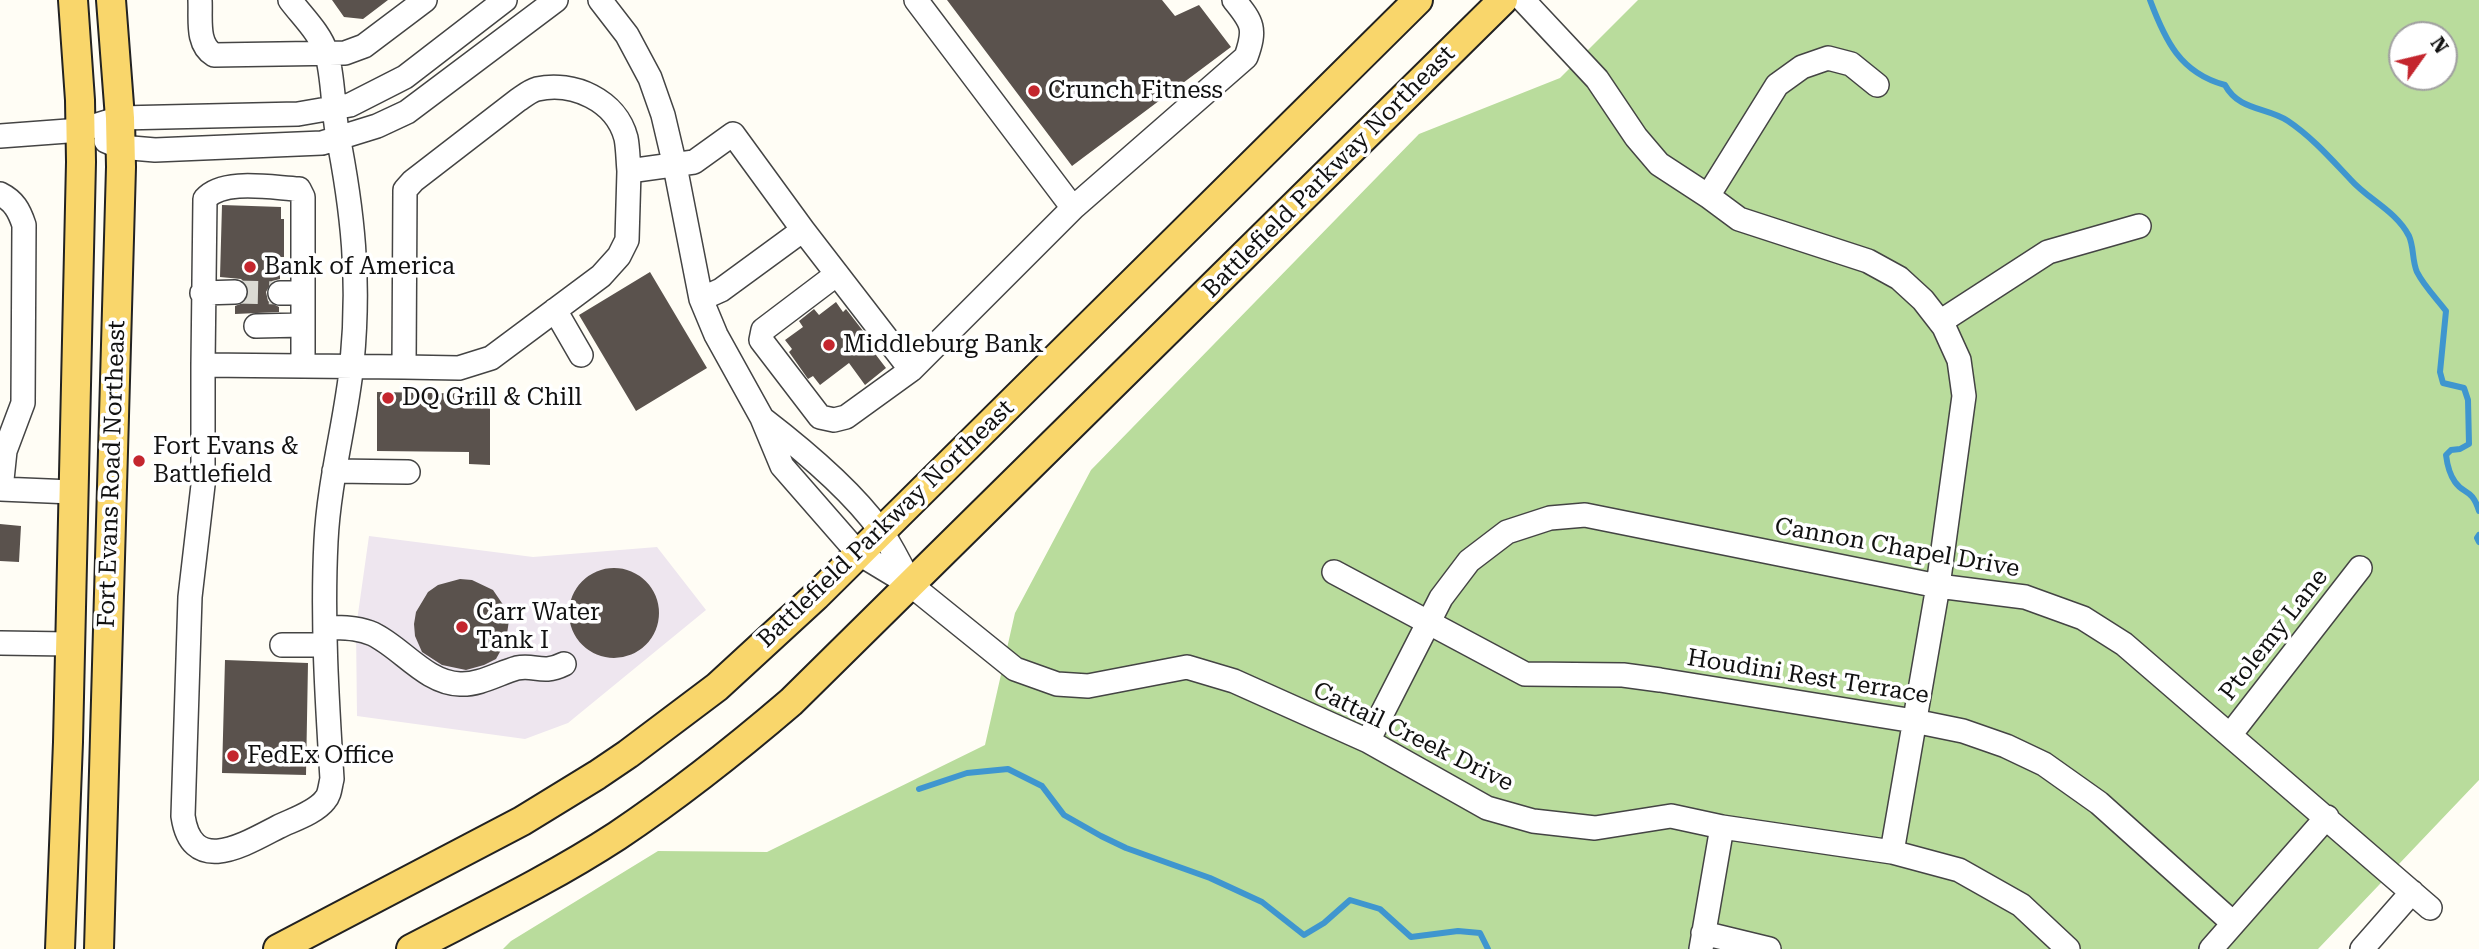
<!DOCTYPE html>
<style>
body{margin:0}
#map{position:relative;width:2479px;height:949px;overflow:hidden;background:#fffdf5;font-family:"Roboto Serif",serif}
canvas{display:block}
.north{position:absolute;left:2388px;top:21px;width:70px;height:70px;box-sizing:border-box;background:#fff;border:2px solid #a0a0a0;border-radius:50%;rotate:56deg;font-size:19px;font-weight:700;line-height:28px;text-align:center;color:#111}
.north::after{content:'';display:block;margin:auto;width:24px;height:32px;background:#c4262e;clip-path:polygon(50% 0,100% 100%,50% 72%,0 100%)}
</style>
<div id="map">
<canvas width="2479" height="949"></canvas>
<div class="north">N</div>
</div>
<script>
const context = document.querySelector('canvas').getContext('2d');
context.lineJoin = 'round';
function fill(path, color) {
  context.fillStyle = color;
  context.fill(path, 'evenodd');
}
function stroke(path, color, width, dash) {
  context.strokeStyle = color;
  context.lineWidth = width;
  context.lineCap = dash ? 'butt' : 'round';
  context.setLineDash(dash || []);
  context.stroke(path);
}
function label(font, color, halo, rows, align = 'center') {
  context.font = font + ' "Roboto Serif",serif';
  context.lineWidth = 7;
  context.setLineDash([]);
  context.textBaseline = 'middle';
  context.strokeStyle = halo;
  context.fillStyle = color;
  for (const [text, x, y, turn = 0] of rows) {
    context.save();
    context.translate(x, y);
    context.rotate((+turn || 0) * Math.PI / 180);
    context.textAlign = isNaN(turn) ? turn : align;
    if (halo) context.strokeText(text, 0, 0);
    context.fillText(text, 0, 0);
    context.restore();
  }
}
fill(new Path2D(`
 M 369,536 L 533,557 L 657,547 L 706,610 L 568,723 L 525,739 L 357,716 L 356,628 Z`), '#eee6ef');
fill(new Path2D(`
 M 1638,0 L 2479,0 L 2479,780 L 2318,949 L 503,949 L 511,941 L 658,851 L 767,852 L 985,745 L 1015,613 L 1091,470 L 1419,134 L 1560,78 ZM 2402,35 L 2444,35 L 2444,77 L 2402,77 Z`), '#b9dc9c');
stroke(new Path2D(`
 M 2150,0 C 2165,40 2180,73 2225,85 C 2239,111 2267,107 2288,121 C 2312,137 2332,160 2351,180 C 2369,200 2396,211 2409,236 C 2414,247 2412,261 2417,272 C 2424,286 2437,299 2446,311 L 2440,372 L 2443,383 L 2464,388 L 2468,400 L 2469,444 L 2460,449 L 2451,450 L 2446,455 C 2447,463 2450,475 2455,482 C 2464,495 2472,488 2479,511
 M 2479,535 L 2477,538 L 2479,542
 M 919,789 L 967,773 L 1008,769 L 1042,786 L 1064,815 L 1101,836 L 1126,848 L 1210,878 L 1262,902 L 1304,935 L 1324,923 L 1350,900 L 1380,909 L 1411,937 L 1458,931 L 1480,933 L 1488,949`), '#3f96cf', 6);
fill(new Path2D(`
 M 332,0 L 388,0 L 363,19 L 344,17 Z
 M 947,0 L 1162,0 L 1175,16 L 1199,5 L 1231,47 L 1072,166 Z
 M 222,205 L 281,207 L 281,219 L 284,219 L 284,257 L 280,257 L 280,279 L 272,281 L 266,292 L 268,301 L 279,307 L 279,312 L 235,314 L 235,306 L 243,303 L 248,298 L 249,291 L 246,284 L 241,279 L 220,277 Z
 M 650,272 L 707,368 L 636,411 L 579,315 Z
 M 836,302 L 843,312 L 846,309 L 867,336 L 863,338 L 886,368 L 865,385 L 849,363 L 820,385 L 813,376 L 808,379 L 789,352 L 792,349 L 785,340 L 803,327 L 799,321 L 814,309 L 819,315 Z
 M 377,392 L 490,394 L 490,465 L 469,464 L 469,452 L 377,451 Z
 M 0,524 L 21,526 L 19,562 L 0,561 Z
 M569 613a45 45 0 1 1 90 0a45 45 0 1 1-90 0Z
 M 460,579 L 472,580 L 493,590 L 506,609 L 509,620 L 506,641 L 496,659 L 484,665 L 466,670 L 442,665 L 422,652 L 415,636 L 414,624 L 416,612 L 428,592 L 438,585 Z
 M 225,660 L 308,663 L 306,775 L 222,773 Z`), '#5a524d');
stroke(new Path2D(`
 M 235,292 L 280,293`), '#dbdad3', 23, [23, 11]);
const minor = new Path2D(`
 M 200,0 C 201,19 196,44 214,55 L 345,53 L 364,46 L 425,0
 M 290,0 C 302,16 320,33 326,52 C 333,72 333,108 337,131 C 353,212 360,279 352,363 C 346,422 329,480 326,541 C 322,620 327,700 332,779 C 330,786 330,795 325,800 C 315,813 292,820 278,827 C 245,844 192,877 183,816 L 190,597 L 203,485 L 203,365 L 404,367
 M 600,0 L 627,35 L 650,78 L 663,115 L 675,166 L 701,299 L 716,335 L 762,418 L 782,466 L 858,553 L 911,585 L 1015,669 L 1057,684 L 1088,686 L 1187,667 L 1234,681 L 1368,741 L 1487,808 L 1533,821 L 1595,828 L 1671,816 L 1722,827 L 1892,852 L 1959,870 L 2021,905 L 2068,949
 M 916,0 L 1073,208
 M 1523,0 L 1597,79 L 1636,137 L 1659,164 L 1708,196 L 1739,219 L 1868,261 L 1899,278 L 1923,300 L 1944,327 L 1959,360 L 1964,396 L 1938,586 L 1892,852
 M 0,136 L 81,130 L 120,118 L 298,114 L 350,105 L 405,77 L 505,0
 M 106,141 L 120,147 L 155,150 L 322,143 L 377,126 L 407,112 L 556,0
 M 629,171 L 627,240 L 619,256 L 601,276 L 491,358 L 459,368 L 404,367 L 405,190 L 413,181 L 518,100 C 524,96 530,91 537,89 C 573,81 616,100 626,138 C 628,148 628,161 629,171 L 694,162 L 733,134 L 803,230
 M 0,194 C 14,201 19,210 24,225 L 23,403 L 5,451 L 1,489
 M 1708,196 L 1777,85 L 1802,67 L 1828,58 L 1851,64 L 1877,85
 M 837,274 L 763,330 L 761,340 L 820,417 L 834,420 L 846,417 L 911,370
 M 202,293 L 235,292
 M 280,293 L 303,293
 M 701,299 L 721,290 L 803,230 L 911,370 L 1073,208 L 1246,57 C 1256,29 1253,23 1234,0
 M 555,310 L 581,355
 M 1940,322 L 2048,252 L 2139,226
 M 256,326 L 303,325
 M 203,365 L 205,199 C 223,178 273,188 299,189 L 303,197 L 303,365
 M 763,419 C 802,449 852,491 880,530 C 892,546 900,565 910,582
 M 334,471 L 408,472
 M 0,489 L 72,492
 M 1334,572 L 1525,674 L 1623,675 L 1660,680 L 1914,721 L 1963,731 L 2006,746 L 2044,764 L 2099,803 L 2233,923
 M 325,627 C 341,628 358,627 373,634 C 402,648 426,683 460,684 C 480,685 499,673 517,668 C 535,664 542,675 564,664
 M 0,643 L 69,644
 M 282,645 L 325,645
 M 2230,735 L 2360,568
 M 1368,741 L 1441,598 L 1469,561 L 1507,532 L 1550,518 L 1585,515 L 1938,586 L 2025,597 L 2083,618 L 2124,644 L 2430,908
 M 1703,933 L 1769,949
 M 1701,949 L 1722,827
 M 2211,949 L 2327,817
 M 2362,949 L 2412,892`);
const major = new Path2D(`
 M 60,949 L 68,742 L 81,162 L 80,100 L 73,0
 M 99,949 L 121,167 L 120,118 L 111,0
 M 278,949 L 522,821 L 597,775 L 628,754 L 717,687 L 816,596 L 1418,0
 M 411,949 C 480,913 551,879 617,836 C 678,795 735,750 791,702 L 1503,0`);
stroke(minor, '#444', 26);
stroke(major, '#222', 32);
stroke(minor, '#fff', 23);
stroke(major, '#f9d66b', 28);
for (const [x, y, r, color] of [
 [1034,91,7,"#c4262e"],
 [250,267,7,"#c4262e"],
 [829,345,7,"#c4262e"],
 [388,398,7,"#c4262e"],
 [139,461,7,"#c4262e"],
 [462,627,7,"#c4262e"],
 [233,756,7,"#c4262e"]
]) {
  const dot = new Path2D();
  dot.arc(x, y, r, 0, 2 * Math.PI);
  context.fillStyle = color;
  context.fill(dot);
  stroke(dot, '#fff', 2.5);
}
label('24px', '#111', '#fff', [
 ["Crunch Fitness",1048,91],
 ["Bank of America",264,267],
 ["Middleburg Bank",843,345],
 ["DQ Grill & Chill",402,398],
 ["Fort Evans &",153,447],
 ["Battlefield",153,475],
 ["Carr Water",476,613],
 ["Tank I",476,641],
 ["FedEx Office",247,756]
], 'left');
label('24px', '#111', '#fff', [
 ["Battlefield Parkway Northeast",1329,172,-45],
 ["Fort Evans Road Northeast",112,474,-88],
 ["Battlefield Parkway Northeast",886,524,-44],
 ["Cannon Chapel Drive",1897,548,10],
 ["Ptolemy Lane",2274,635,-52],
 ["Houdini Rest Terrace",1808,677,9],
 ["Cattail Creek Drive",1413,737,26]
]);
</script>
